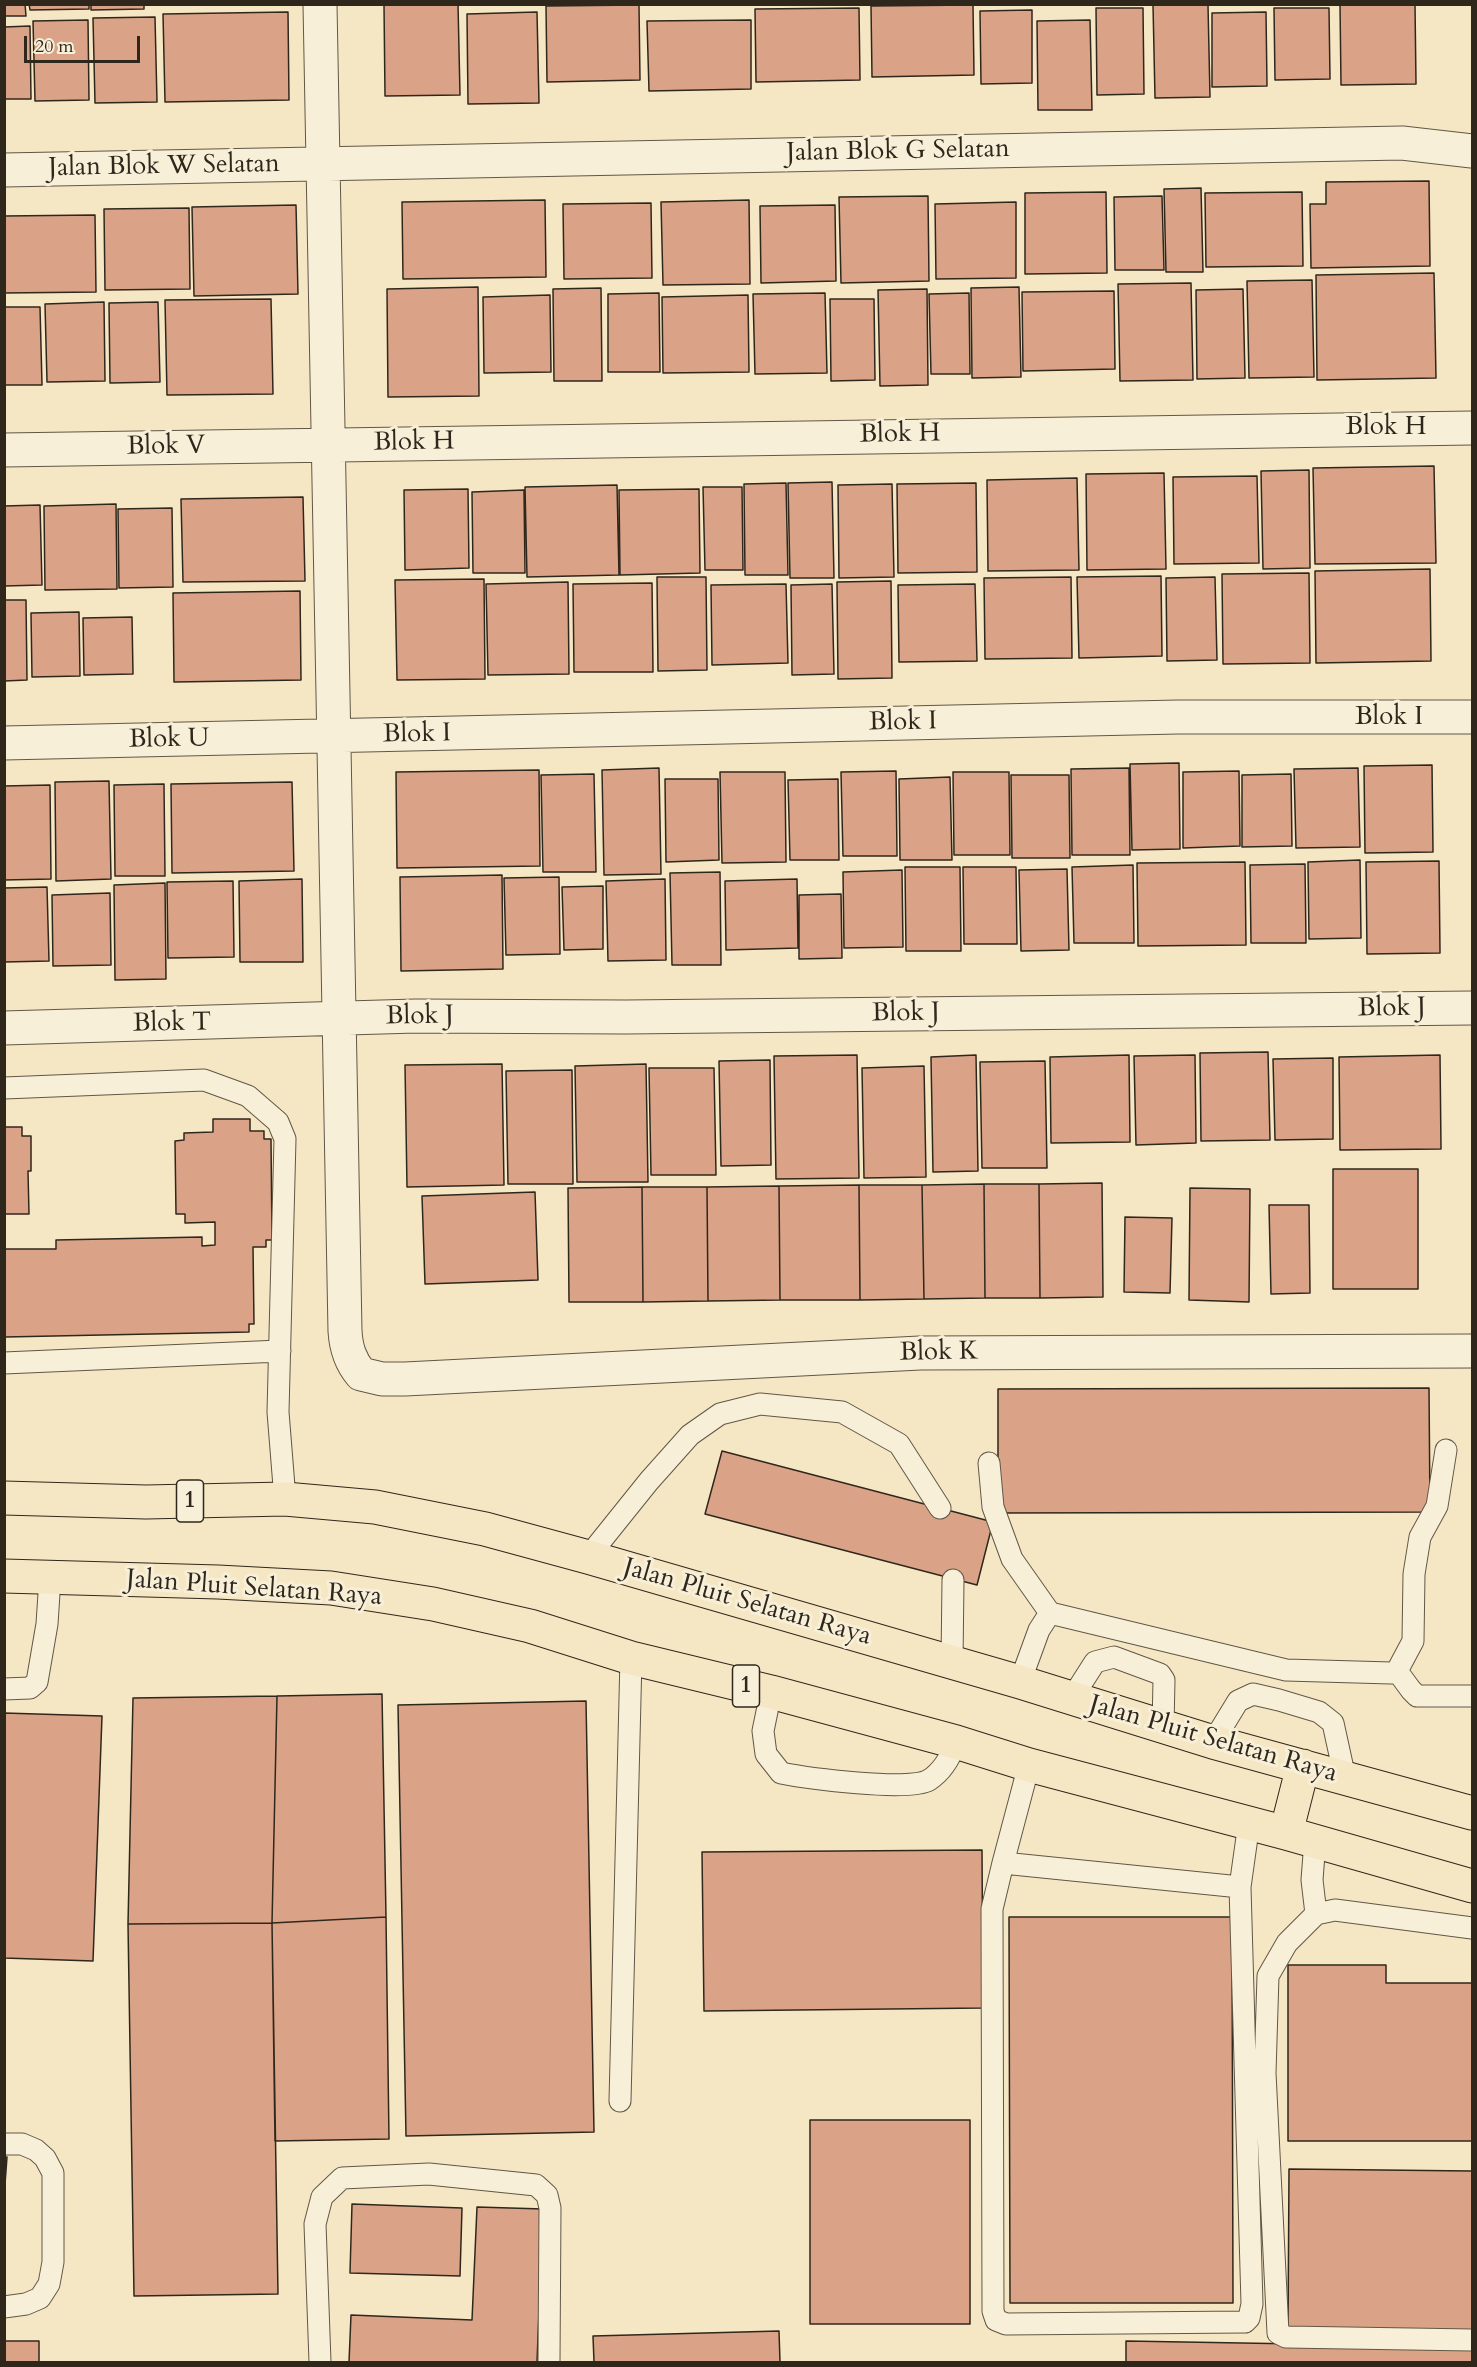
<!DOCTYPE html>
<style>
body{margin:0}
#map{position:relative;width:1477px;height:2367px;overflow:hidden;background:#f5e6c4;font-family:Cardo,serif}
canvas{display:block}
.frame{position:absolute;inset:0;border:6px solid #30271c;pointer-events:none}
.scale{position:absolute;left:24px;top:36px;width:116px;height:27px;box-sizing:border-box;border:3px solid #30271c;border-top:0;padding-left:8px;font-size:18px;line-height:21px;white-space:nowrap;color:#30271c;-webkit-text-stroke:4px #f8efd9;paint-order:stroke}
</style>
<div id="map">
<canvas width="1477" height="2367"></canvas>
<div class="frame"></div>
<div class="scale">20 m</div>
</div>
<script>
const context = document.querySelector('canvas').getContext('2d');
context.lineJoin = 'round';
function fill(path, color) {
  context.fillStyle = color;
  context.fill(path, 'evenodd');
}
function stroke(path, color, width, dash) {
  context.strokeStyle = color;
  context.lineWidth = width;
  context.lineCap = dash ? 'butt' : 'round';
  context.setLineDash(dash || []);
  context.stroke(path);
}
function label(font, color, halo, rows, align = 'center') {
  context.font = font + ' Cardo,serif';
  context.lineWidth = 6;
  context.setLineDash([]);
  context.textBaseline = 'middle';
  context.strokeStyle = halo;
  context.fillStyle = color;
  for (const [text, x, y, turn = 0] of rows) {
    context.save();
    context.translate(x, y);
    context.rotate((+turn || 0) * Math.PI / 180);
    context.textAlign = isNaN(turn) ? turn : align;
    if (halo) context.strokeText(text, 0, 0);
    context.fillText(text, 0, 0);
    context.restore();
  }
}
const building = new Path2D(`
 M 4,4 L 25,4 L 26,16 L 4,16 Z
 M 29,4 L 89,4 L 89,9 L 30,10 Z
 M 91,4 L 144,4 L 144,9 L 91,10 Z
 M 458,4 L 460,95 L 385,96 L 384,5 Z
 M 1340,4 L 1415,4 L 1416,84 L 1341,85 Z
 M 639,5 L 640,80 L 547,82 L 546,6 Z
 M 973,5 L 974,75 L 872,77 L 871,6 Z
 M 1153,5 L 1208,5 L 1210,97 L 1155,98 Z
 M 859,8 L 860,80 L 756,82 L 755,9 Z
 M 1096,8 L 1143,8 L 1144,94 L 1097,95 Z
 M 1274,8 L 1329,8 L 1330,79 L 1275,80 Z
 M 1032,10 L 1032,83 L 981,84 L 980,11 Z
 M 288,12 L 289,100 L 165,102 L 163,14 Z
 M 537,12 L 539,103 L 468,104 L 467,14 Z
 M 1266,12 L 1267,86 L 1212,87 L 1212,13 Z
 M 155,17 L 157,102 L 95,103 L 93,18 Z
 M 88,20 L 89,100 L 35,101 L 33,21 Z
 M 751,20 L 751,89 L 649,91 L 647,21 Z
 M 1090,20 L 1092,110 L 1038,110 L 1037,21 Z
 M 30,26 L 31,99 L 4,99 L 4,27 Z
 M 1429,181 L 1430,266 L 1311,268 L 1310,204 L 1326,204 L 1326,182 Z
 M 1201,188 L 1203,272 L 1166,272 L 1164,189 Z
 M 1106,192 L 1107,273 L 1025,274 L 1025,193 Z
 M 1302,192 L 1303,266 L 1206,267 L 1205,193 Z
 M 928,196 L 929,281 L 841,283 L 839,197 Z
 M 1162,196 L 1164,270 L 1115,270 L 1114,197 Z
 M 545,200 L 546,277 L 403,279 L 402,202 Z
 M 749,200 L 750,284 L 663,285 L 661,202 Z
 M 1016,202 L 1016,278 L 936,279 L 935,204 Z
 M 651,203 L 652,278 L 564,279 L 563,204 Z
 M 296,205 L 298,294 L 194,296 L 192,207 Z
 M 835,205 L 836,281 L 761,283 L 760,206 Z
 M 189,208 L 190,289 L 105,290 L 104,209 Z
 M 95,215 L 96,292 L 4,293 L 4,216 Z
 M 1434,273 L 1436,378 L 1317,380 L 1316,275 Z
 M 1312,280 L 1314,377 L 1249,378 L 1247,281 Z
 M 1191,283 L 1193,380 L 1120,381 L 1118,284 Z
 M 478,287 L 479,396 L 388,397 L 387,289 Z
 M 1019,287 L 1021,377 L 972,378 L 971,288 Z
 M 601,288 L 602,381 L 554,381 L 553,289 Z
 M 927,289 L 928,385 L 880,386 L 878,290 Z
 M 1243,289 L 1245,378 L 1197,379 L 1196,290 Z
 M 1114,291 L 1115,369 L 1023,371 L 1022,292 Z
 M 659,293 L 660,372 L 608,372 L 608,294 Z
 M 825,293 L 827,373 L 755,374 L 753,294 Z
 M 969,293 L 970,374 L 931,374 L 929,294 Z
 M 550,295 L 551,372 L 484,373 L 483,297 Z
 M 748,295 L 749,372 L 663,373 L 662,297 Z
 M 271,299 L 273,394 L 167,395 L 165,300 Z
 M 830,299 L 874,299 L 875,380 L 831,381 Z
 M 104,302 L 105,381 L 47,382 L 45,304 Z
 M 158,302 L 160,382 L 110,383 L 109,303 Z
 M 4,307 L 40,307 L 42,385 L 4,385 Z
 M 1434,466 L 1436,563 L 1315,564 L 1313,468 Z
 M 1309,470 L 1310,568 L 1263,569 L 1261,471 Z
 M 1164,473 L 1166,569 L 1087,570 L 1086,474 Z
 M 1257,476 L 1259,563 L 1174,564 L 1173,477 Z
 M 1077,478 L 1079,570 L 988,571 L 987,480 Z
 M 832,482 L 834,578 L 790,578 L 788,483 Z
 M 786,483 L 788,575 L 745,575 L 744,484 Z
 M 976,483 L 977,572 L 898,573 L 897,484 Z
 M 892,484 L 894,577 L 839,578 L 838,485 Z
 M 617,485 L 619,575 L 527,577 L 525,487 Z
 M 703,487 L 742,487 L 743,570 L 705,570 Z
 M 468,489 L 469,568 L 405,570 L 404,490 Z
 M 699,489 L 700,573 L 620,575 L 619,490 Z
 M 524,490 L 525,573 L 473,573 L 472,492 Z
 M 303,497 L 305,581 L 183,582 L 181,499 Z
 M 116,504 L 117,589 L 45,590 L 44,506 Z
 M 40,505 L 42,585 L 4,586 L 4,506 Z
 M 172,508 L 173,587 L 119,588 L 118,509 Z
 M 1430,569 L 1431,661 L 1316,663 L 1315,571 Z
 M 1309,573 L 1310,663 L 1223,664 L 1222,574 Z
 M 1161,576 L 1162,656 L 1079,658 L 1077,577 Z
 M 657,577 L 706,577 L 707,670 L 658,671 Z
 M 1071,577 L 1072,658 L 985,659 L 984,578 Z
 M 1215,577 L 1217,660 L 1167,661 L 1166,578 Z
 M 484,579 L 485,679 L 397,680 L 395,580 Z
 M 891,581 L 892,678 L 838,679 L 837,582 Z
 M 568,582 L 569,674 L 488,675 L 486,584 Z
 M 652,583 L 653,672 L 574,672 L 573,584 Z
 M 786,584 L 788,663 L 712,665 L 711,585 Z
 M 832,584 L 834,674 L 792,675 L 791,585 Z
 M 975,584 L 977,661 L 899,662 L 898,585 Z
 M 300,591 L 301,680 L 174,682 L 173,593 Z
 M 4,600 L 26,600 L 27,680 L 4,681 Z
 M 79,612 L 80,676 L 32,677 L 31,613 Z
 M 132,617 L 133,674 L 84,675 L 83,618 Z
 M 1179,763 L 1180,849 L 1132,850 L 1130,764 Z
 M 1432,765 L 1433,852 L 1365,853 L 1364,766 Z
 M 659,768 L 661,874 L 604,875 L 602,770 Z
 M 1129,768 L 1130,855 L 1072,855 L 1071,769 Z
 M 1358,768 L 1360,847 L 1296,848 L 1294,769 Z
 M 539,770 L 540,866 L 397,868 L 396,772 Z
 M 896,771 L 897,856 L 843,856 L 841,772 Z
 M 1239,771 L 1240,846 L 1183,848 L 1183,772 Z
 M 720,772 L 785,772 L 786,862 L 722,863 Z
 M 953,772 L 1009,772 L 1010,855 L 954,855 Z
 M 594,774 L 596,872 L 543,872 L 541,775 Z
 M 1291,774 L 1292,846 L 1242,847 L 1242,775 Z
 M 1011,775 L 1069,775 L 1070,858 L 1012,858 Z
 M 950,777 L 952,860 L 900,860 L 899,779 Z
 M 665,779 L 718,779 L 719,860 L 666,862 Z
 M 838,779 L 839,860 L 790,860 L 788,780 Z
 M 109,781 L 111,879 L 56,881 L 55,782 Z
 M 292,782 L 294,871 L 172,873 L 171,784 Z
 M 164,784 L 165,876 L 115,876 L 114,785 Z
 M 50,785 L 51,879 L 4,880 L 4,786 Z
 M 1360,860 L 1361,938 L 1309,939 L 1308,862 Z
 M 1439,861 L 1440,953 L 1367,954 L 1366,862 Z
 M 1245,862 L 1246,945 L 1138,946 L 1137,863 Z
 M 1305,864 L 1306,943 L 1251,943 L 1250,865 Z
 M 1133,865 L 1134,943 L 1074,943 L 1072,867 Z
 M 905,867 L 960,867 L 961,951 L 906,951 Z
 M 963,867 L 1016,867 L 1017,944 L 964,944 Z
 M 1067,869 L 1069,950 L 1021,951 L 1019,870 Z
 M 902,870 L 903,947 L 844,948 L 843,872 Z
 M 720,872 L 721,965 L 672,965 L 670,873 Z
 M 502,875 L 503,969 L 401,971 L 400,877 Z
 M 559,877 L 560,954 L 506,955 L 504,878 Z
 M 302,879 L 303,962 L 240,962 L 239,881 Z
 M 665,879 L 666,960 L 608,961 L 606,881 Z
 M 797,879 L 798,948 L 726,950 L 725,881 Z
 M 233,881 L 234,957 L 168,958 L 167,882 Z
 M 165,883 L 166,979 L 115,980 L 114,885 Z
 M 603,886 L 603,949 L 564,950 L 562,887 Z
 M 47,887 L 49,961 L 4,962 L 4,888 Z
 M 110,893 L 111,965 L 53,966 L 52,895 Z
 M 841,894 L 842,958 L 799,959 L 799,895 Z
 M 1268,1052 L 1270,1140 L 1201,1141 L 1200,1053 Z
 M 857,1055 L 859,1178 L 776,1179 L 774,1056 Z
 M 976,1055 L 978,1171 L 933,1172 L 931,1057 Z
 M 1129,1055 L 1130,1142 L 1051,1143 L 1050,1057 Z
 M 1195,1055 L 1196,1143 L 1136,1145 L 1134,1056 Z
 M 1440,1055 L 1441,1149 L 1340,1150 L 1339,1057 Z
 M 1333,1058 L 1333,1139 L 1275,1140 L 1273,1059 Z
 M 770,1060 L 771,1165 L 721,1166 L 719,1061 Z
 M 1045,1061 L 1047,1168 L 982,1168 L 980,1062 Z
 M 502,1064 L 504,1185 L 407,1187 L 405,1065 Z
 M 646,1064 L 648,1182 L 577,1182 L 575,1066 Z
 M 924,1066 L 926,1177 L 864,1178 L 862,1068 Z
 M 649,1068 L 714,1068 L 716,1175 L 651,1175 Z
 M 572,1070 L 573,1184 L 508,1184 L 506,1071 Z
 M 213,1119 L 250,1119 L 250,1131 L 264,1131 L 264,1139 L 271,1139 L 272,1240 L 266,1240 L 266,1247 L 253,1247 L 254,1324 L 249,1324 L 249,1332 L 5,1337 L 4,1249 L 56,1249 L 56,1240 L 202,1237 L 202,1246 L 215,1245 L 215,1222 L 185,1223 L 185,1214 L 176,1214 L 175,1141 L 184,1140 L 184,1133 L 213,1132 Z
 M 4,1127 L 22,1127 L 22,1136 L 31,1136 L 31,1171 L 28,1171 L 29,1214 L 4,1214 Z
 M 1333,1169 L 1418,1169 L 1418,1289 L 1333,1289 Z
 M 1102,1183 L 1103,1297 L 1040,1298 L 1039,1184 Z
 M 984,1184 L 985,1298 L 924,1299 L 922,1185 Z
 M 984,1184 L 1039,1184 L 1040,1298 L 985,1298 Z
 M 859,1185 L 860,1300 L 780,1300 L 779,1186 Z
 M 859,1185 L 922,1185 L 924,1299 L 860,1300 Z
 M 779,1186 L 780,1300 L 708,1301 L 707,1187 Z
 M 642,1187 L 643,1302 L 569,1302 L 568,1188 Z
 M 642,1187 L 707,1187 L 708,1301 L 643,1302 Z
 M 1190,1188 L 1250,1189 L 1249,1302 L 1189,1300 Z
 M 535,1192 L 538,1280 L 425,1284 L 422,1196 Z
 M 1269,1205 L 1309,1205 L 1310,1293 L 1271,1294 Z
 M 1125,1217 L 1172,1218 L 1170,1293 L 1124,1292 Z
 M 1429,1388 L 1430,1512 L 998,1513 L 998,1389 Z
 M 722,1451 L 993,1522 L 977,1585 L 705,1514 Z
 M 382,1694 L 386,1917 L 272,1923 L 277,1696 Z
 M 277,1696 L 272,1923 L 128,1924 L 133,1698 Z
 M 586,1701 L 594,2132 L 406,2136 L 398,1705 Z
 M 4,1713 L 102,1716 L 93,1961 L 4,1958 Z
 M 982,1850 L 983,2008 L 704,2011 L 702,1852 Z
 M 386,1917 L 389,2139 L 275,2141 L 272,1923 Z
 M 1009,1917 L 1232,1917 L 1233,2303 L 1010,2303 Z
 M 272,1923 L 278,2294 L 134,2296 L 128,1924 Z
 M 1288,1965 L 1386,1965 L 1386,1983 L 1472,1983 L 1472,2141 L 1288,2141 Z
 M 810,2120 L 970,2120 L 970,2324 L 810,2324 Z
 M 4,2157 L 7,2157 L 4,2198 Z
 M 1289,2169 L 1472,2171 L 1472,2332 L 1288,2331 Z
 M 352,2204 L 462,2208 L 460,2276 L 350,2273 Z
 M 477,2207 L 543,2209 L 537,2362 L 349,2362 L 351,2315 L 472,2320 Z
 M 779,2331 L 780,2362 L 594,2362 L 593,2336 Z
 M 4,2341 L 39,2341 L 39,2362 L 4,2362 Z
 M 1126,2341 L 1472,2347 L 1472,2362 L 1126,2362 Z`);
fill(building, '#daa387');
stroke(building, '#30271c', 1.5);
const service = new Path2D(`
 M 4,1088 L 204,1080 L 248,1096 L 278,1122 L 285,1139 L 278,1412 L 285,1499
 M 4,1363 L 280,1351
 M 989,1463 L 993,1507 L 1012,1559 L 1050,1613 L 1286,1670 L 1391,1673 L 1397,1671 L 1413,1641 L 1414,1574 L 1420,1537 L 1437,1506 L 1446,1450
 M 588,1557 L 649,1481 L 690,1435 L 720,1414 L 760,1404 L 842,1412 L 899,1444 L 940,1508
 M 952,1662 L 953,1580
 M 1397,1671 L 1411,1690 L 1417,1696 L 1472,1696
 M 1020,1682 L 1039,1630 L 1050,1613
 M 4,1689 L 30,1688 L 37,1682 L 47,1624 L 50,1578
 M 771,1692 L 763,1731 L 766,1754 L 781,1773 C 806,1778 910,1792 929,1780 C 943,1771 951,1756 956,1742
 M 1072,1698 L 1095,1662 L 1114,1657 L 1160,1674 L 1164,1680 L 1163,1727
 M 1213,1742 L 1238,1701 L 1253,1694 L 1279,1700 L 1319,1712 L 1333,1723 L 1345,1778
 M 1029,1765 L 1003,1863 L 1240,1887 L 1249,1823
 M 1315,1841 L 1312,1880 L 1316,1914
 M 1003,1863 L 992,1909 L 993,2311 L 996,2320 L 1006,2324 L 1245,2322 L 1249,2318 L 1252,2304 L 1240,1887
 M 1472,1928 L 1335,1910 L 1316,1914 L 1287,1943 L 1268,1976 L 1265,2073 L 1278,2333 L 1286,2337 L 1472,2340
 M 620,2101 L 631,1658
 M 4,2144 L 22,2144 L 36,2150 L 45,2158 L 53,2173 L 53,2262 L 49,2284 L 40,2298 L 26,2304 L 4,2307
 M 320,2362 L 315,2224 L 322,2197 L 342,2178 L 429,2174 L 536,2185 L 547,2195 L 550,2208 L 549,2362`);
const minor = new Path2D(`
 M 320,4 L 345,1331 C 346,1348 350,1361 361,1374 L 382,1379 L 405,1379 L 920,1353 L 1472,1351
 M 4,170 L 1402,143 L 1472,151
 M 4,450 L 1472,428
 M 4,743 L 1178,717 L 1472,717
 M 4,1028 L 416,1016 L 626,1017 L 1472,1008`);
const trunk = new Path2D(`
 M 4,1498 L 146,1502 L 285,1499 L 375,1507 L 485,1529 L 588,1557 L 1020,1682 L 1213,1742 L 1472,1813
 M 4,1576 L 218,1582 L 331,1588 L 433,1604 L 530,1626 L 631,1658 L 771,1692 L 956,1742 L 1029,1765 L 1286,1833 L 1472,1886
 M 1286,1833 L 1303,1766`);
stroke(service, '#615746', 23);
stroke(minor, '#615746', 35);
stroke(trunk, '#30271c', 35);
stroke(service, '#f8efd9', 21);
stroke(minor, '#f8efd9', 33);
stroke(trunk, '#f5e6c4', 33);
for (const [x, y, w] of [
 [190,1501,27],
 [746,1686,27]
]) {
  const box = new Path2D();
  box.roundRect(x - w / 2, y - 21, w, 42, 4.5);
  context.fillStyle = '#f8efd9';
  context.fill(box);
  stroke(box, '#30271c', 1.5);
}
label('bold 24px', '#30271c', null, [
 ["1",190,1501],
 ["1",746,1686]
]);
label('26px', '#30271c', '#f8efd9', [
 ["Jalan Blok G Selatan",898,152,-1],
 ["Jalan Blok W Selatan",164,167,-1],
 ["Blok H",1386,428],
 ["Blok H",900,435,-1],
 ["Blok H",414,443,-1],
 ["Blok V",166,447,-1],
 ["Blok I",1389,718],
 ["Blok I",903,723,-1],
 ["Blok I",417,735,-1],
 ["Blok U",169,740,-1],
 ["Blok J",1392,1009,-1],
 ["Blok J",906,1014,-1],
 ["Blok J",420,1017,-1],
 ["Blok T",172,1024,-1],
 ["Blok K",939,1353,-1],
 ["Jalan Pluit Selatan Raya",254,1589,4],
 ["Jalan Pluit Selatan Raya",747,1603,16],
 ["Jalan Pluit Selatan Raya",1213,1740,16]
]);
</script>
